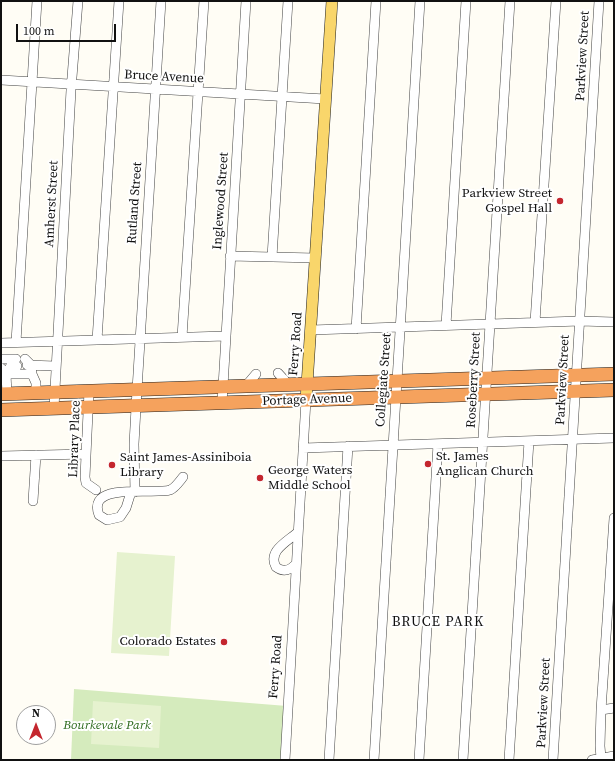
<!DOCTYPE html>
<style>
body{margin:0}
#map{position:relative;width:615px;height:761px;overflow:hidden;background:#fffdf5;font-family:"Source Serif 4",serif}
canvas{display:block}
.frame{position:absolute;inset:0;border:2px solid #111;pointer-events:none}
.north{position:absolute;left:16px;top:705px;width:40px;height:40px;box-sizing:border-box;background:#fff;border:1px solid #a0a0a0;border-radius:50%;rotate:0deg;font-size:11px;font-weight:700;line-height:16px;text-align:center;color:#111}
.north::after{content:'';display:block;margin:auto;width:14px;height:18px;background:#c4262e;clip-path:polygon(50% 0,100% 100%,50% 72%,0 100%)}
.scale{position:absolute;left:16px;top:24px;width:100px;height:18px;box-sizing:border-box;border:2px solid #111;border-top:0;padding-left:5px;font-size:12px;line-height:14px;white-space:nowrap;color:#111;-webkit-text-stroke:3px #fff;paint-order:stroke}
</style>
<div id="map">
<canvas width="615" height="761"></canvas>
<div class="frame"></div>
<div class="north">N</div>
<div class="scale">100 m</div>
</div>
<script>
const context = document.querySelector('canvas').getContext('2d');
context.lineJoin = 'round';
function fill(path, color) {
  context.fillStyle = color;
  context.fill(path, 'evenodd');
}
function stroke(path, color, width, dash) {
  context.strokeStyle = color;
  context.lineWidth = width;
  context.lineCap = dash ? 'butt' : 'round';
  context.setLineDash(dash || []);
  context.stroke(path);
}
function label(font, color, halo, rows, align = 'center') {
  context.font = font + ' "Source Serif 4",serif';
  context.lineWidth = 4;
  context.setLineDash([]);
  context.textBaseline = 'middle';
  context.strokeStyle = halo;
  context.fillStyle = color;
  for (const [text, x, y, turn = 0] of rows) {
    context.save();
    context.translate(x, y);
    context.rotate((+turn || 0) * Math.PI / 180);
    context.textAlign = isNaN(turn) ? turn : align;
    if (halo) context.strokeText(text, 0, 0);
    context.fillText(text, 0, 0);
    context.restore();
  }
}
fill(new Path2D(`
 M 74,689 L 287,706 L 285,760 L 71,760 Z`), '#d5ebbd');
fill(new Path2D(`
 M 117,552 L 175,556 L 169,656 L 111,653 Z
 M 93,701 L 161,706 L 159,748 L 91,744 Z`), '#e6f2cf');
const minor = new Path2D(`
 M 1,80 L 325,99
 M 230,256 L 315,258
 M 272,257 L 288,1
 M 535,322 L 556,1
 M 446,325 L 466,1
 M 356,329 L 376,1
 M 311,330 L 580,321 L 614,322
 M 182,337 L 204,1
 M 97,340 L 119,1
 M 16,342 L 37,1
 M 1,343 L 225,336
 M 1,359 L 16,359
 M 27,365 L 55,366
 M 1,368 L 6,374 L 10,367 L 17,366
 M 278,373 L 289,385
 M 32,374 L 36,383 L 36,393
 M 245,387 L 256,374
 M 89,391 L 85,477 L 86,483 L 96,490
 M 7,394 L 6,374 L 32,374 L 31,365 L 25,359
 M 222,403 L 246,1
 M 54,408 L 71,90 L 78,1
 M 303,448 L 614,438
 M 1,456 L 86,454
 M 131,492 L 126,508 L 120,517 L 107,520 L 99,515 C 86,481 154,495 170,490 C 175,488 179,482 183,477
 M 135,492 L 134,444 L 137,390 L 161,1
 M 33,501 L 36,455
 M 296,564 C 290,570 284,573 276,567 C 267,551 288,541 298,532
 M 601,710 L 614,708
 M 601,758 L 600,746 L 601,710 L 614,518
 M 285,760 L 306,400
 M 329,760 L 348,446
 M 374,760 L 420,1
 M 419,760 L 438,444
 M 463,760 L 510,1
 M 509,760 L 529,441
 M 553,760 L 599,1
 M 592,760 L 614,756`);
const major = new Path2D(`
 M 306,400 L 332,1`);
const highway = new Path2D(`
 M 1,394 L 614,374
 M 1,410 L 614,390`);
stroke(minor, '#444', 10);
stroke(major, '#222', 12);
stroke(highway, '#222', 14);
stroke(minor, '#fff', 9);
stroke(major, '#f9d66b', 11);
stroke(highway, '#f5a25d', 13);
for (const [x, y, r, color] of [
 [560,201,4,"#c4262e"],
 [428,464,4,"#c4262e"],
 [112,465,4,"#c4262e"],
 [260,478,4,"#c4262e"],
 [224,642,4,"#c4262e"]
]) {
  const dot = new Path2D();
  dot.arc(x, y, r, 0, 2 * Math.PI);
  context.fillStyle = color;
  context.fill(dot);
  stroke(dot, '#fff', 1.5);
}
label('13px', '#111', '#fff', [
 ["Parkview Street",583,56,-87],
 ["Bruce Avenue",164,77,3],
 ["Inglewood Street",221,201,-86],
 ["Rutland Street",135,203,-86],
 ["Amherst Street",52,204,-87],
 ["Ferry Road",296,344,-86],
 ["Collegiate Street",384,380,-86],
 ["Roseberry Street",474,380,-87],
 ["Parkview Street",563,380,-87],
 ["Portage Avenue",307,400,-2],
 ["Library Place",75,439,-88],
 ["Ferry Road",276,667,-86],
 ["Parkview Street",544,703,-87]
]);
label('13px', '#111', '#fff', [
 ["Parkview Street",552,194,"right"],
 ["Gospel Hall",552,209,"right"],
 ["St. James",436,457],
 ["Anglican Church",436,472],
 ["Saint James-Assiniboia",120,458],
 ["Library",120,473],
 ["George Waters",268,471],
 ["Middle School",268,486],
 ["Colorado Estates",216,642,"right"]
], 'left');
label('italic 13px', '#2f6b1f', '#fff', [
 ["Bourkevale Park",107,726]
]);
context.letterSpacing = '1px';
label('14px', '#111', '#fff', [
 ["BRUCE PARK",438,622]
]);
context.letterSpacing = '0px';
</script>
